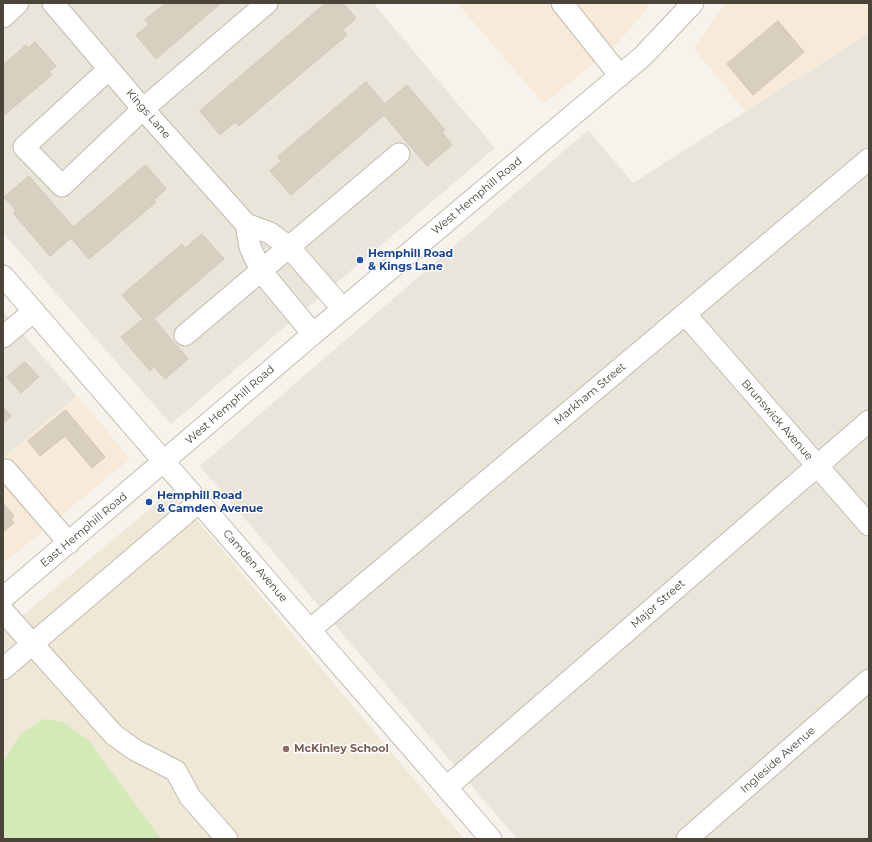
<!DOCTYPE html>
<style>
body{margin:0}
#map{position:relative;width:872px;height:842px;overflow:hidden;background:#f6f3ec;font-family:Montserrat,sans-serif}
canvas{display:block}
.frame{position:absolute;inset:0;border:4px solid #4b4439;pointer-events:none}
</style>
<div id="map">
<canvas width="872" height="842"></canvas>
<div class="frame"></div>
</div>
<script>
const context = document.querySelector('canvas').getContext('2d');
context.lineJoin = 'round';
function fill(path, color) {
  context.fillStyle = color;
  context.fill(path, 'evenodd');
}
function stroke(path, color, width, dash) {
  context.strokeStyle = color;
  context.lineWidth = width;
  context.lineCap = dash ? 'butt' : 'round';
  context.setLineDash(dash || []);
  context.stroke(path);
}
function label(font, color, halo, rows, align = 'center') {
  context.font = font + ' Montserrat,sans-serif';
  context.lineWidth = 3;
  context.setLineDash([]);
  context.textBaseline = 'middle';
  context.strokeStyle = halo;
  context.fillStyle = color;
  for (const [text, x, y, turn = 0] of rows) {
    context.save();
    context.translate(x, y);
    context.rotate((+turn || 0) * Math.PI / 180);
    context.textAlign = isNaN(turn) ? turn : align;
    if (halo) context.strokeText(text, 0, 0);
    context.fillText(text, 0, 0);
    context.restore();
  }
}
fill(new Path2D(`
 M 3,3 L 373,3 L 495,148 L 171,424 L 3,233 Z
 M 869,33 L 869,839 L 517,839 L 200,466 L 588,130 L 633,183 Z
 M 3,311 L 77,396 L 3,459 Z`), '#eae5da');
fill(new Path2D(`
 M 457,3 L 652,3 L 616,45 L 544,104 Z
 M 726,3 L 869,3 L 869,33 L 745,111 L 694,48 Z
 M 78,396 L 130,459 L 3,564 L 3,459 Z`), '#f7ead8');
fill(new Path2D(`
 M 172,490 L 464,839 L 3,839 L 3,632 Z`), '#efe8d6');
fill(new Path2D(`
 M 44,719 L 63,722 L 88,740 L 161,839 L 3,839 L 3,763 L 20,734 Z`), '#d2eab5');
const building = new Path2D(`
 M 166,3 L 221,3 L 156,59 L 136,35 L 149,25 L 145,20 Z
 M 326,3 L 343,3 L 356,18 L 343,30 L 347,35 L 239,126 L 235,122 L 220,135 L 200,111 Z
 M 778,21 L 804,52 L 753,95 L 727,64 Z
 M 35,42 L 56,66 L 49,72 L 52,75 L 3,116 L 3,65 L 26,45 L 28,48 Z
 M 366,82 L 385,104 L 407,85 L 445,130 L 442,132 L 452,145 L 427,166 L 384,115 L 291,195 L 270,171 L 281,161 L 278,157 Z
 M 146,165 L 166,189 L 154,200 L 156,202 L 89,259 L 71,238 L 50,256 L 13,213 L 16,210 L 4,197 L 29,176 L 73,227 Z
 M 202,234 L 224,259 L 154,319 L 188,359 L 165,379 L 154,367 L 150,371 L 121,337 L 143,319 L 122,295 L 182,244 L 185,248 Z
 M 25,362 L 39,377 L 21,393 L 7,377 Z
 M 3,407 L 11,416 L 3,423 Z
 M 66,410 L 105,457 L 92,468 L 65,436 L 40,456 L 28,441 Z
 M 3,503 L 14,516 L 11,519 L 14,523 L 3,532 Z`);
fill(building, '#d8cfc1');
stroke(building, '#d3c7b4', 1);
const minor = new Path2D(`
 M 53,3 L 143,109 L 246,224 L 270,233 L 289,247 L 343,309
 M 562,3 L 620,76
 M 3,17 L 18,3
 M 109,69 L 24,147 L 62,186 L 143,109 L 267,3
 M 246,224 L 250,247 L 261,271 L 313,334
 M 3,276 L 491,839
 M 685,314 L 869,525
 M 185,335 L 399,154
 M 3,337 L 34,311
 M 6,470 L 69,543
 M 3,598 L 313,334 L 643,56 L 693,3
 M 3,611 L 114,735 L 135,750 L 176,771 L 190,797 L 227,839
 M 311,629 L 869,159
 M 3,669 L 199,502
 M 447,787 L 869,421
 M 687,839 L 869,680`);
stroke(minor, '#c2bbae', 23);
stroke(minor, '#fff', 21);
for (const [x, y, r, color] of [
 [360,260,4,"#1a4fb4"],
 [149,502,4,"#1a4fb4"],
 [286,749,4,"#8d6e63"]
]) {
  const dot = new Path2D();
  dot.arc(x, y, r, 0, 2 * Math.PI);
  context.fillStyle = color;
  context.fill(dot);
  stroke(dot, '#fff', 1.5);
}
label('11px', '#4b4439', '#fff', [
 ["Kings Lane",148,114,49],
 ["West Hemphill Road",477,196,-40],
 ["Markham Street",590,394,-40],
 ["West Hemphill Road",230,405,-41],
 ["Brunswick Avenue",777,420,49],
 ["East Hemphill Road",84,530,-40],
 ["Camden Avenue",255,566,49],
 ["Major Street",658,604,-41],
 ["Ingleside Avenue",778,760,-41]
]);
label('bold 11px', '#164399', '#fff', [
 ["Hemphill Road",368,254],
 ["& Kings Lane",368,267],
 ["Hemphill Road",157,496],
 ["& Camden Avenue",157,509]
], 'left');
label('bold 11px', '#785e54', '#fff', [
 ["McKinley School",294,749]
], 'left');
</script>
